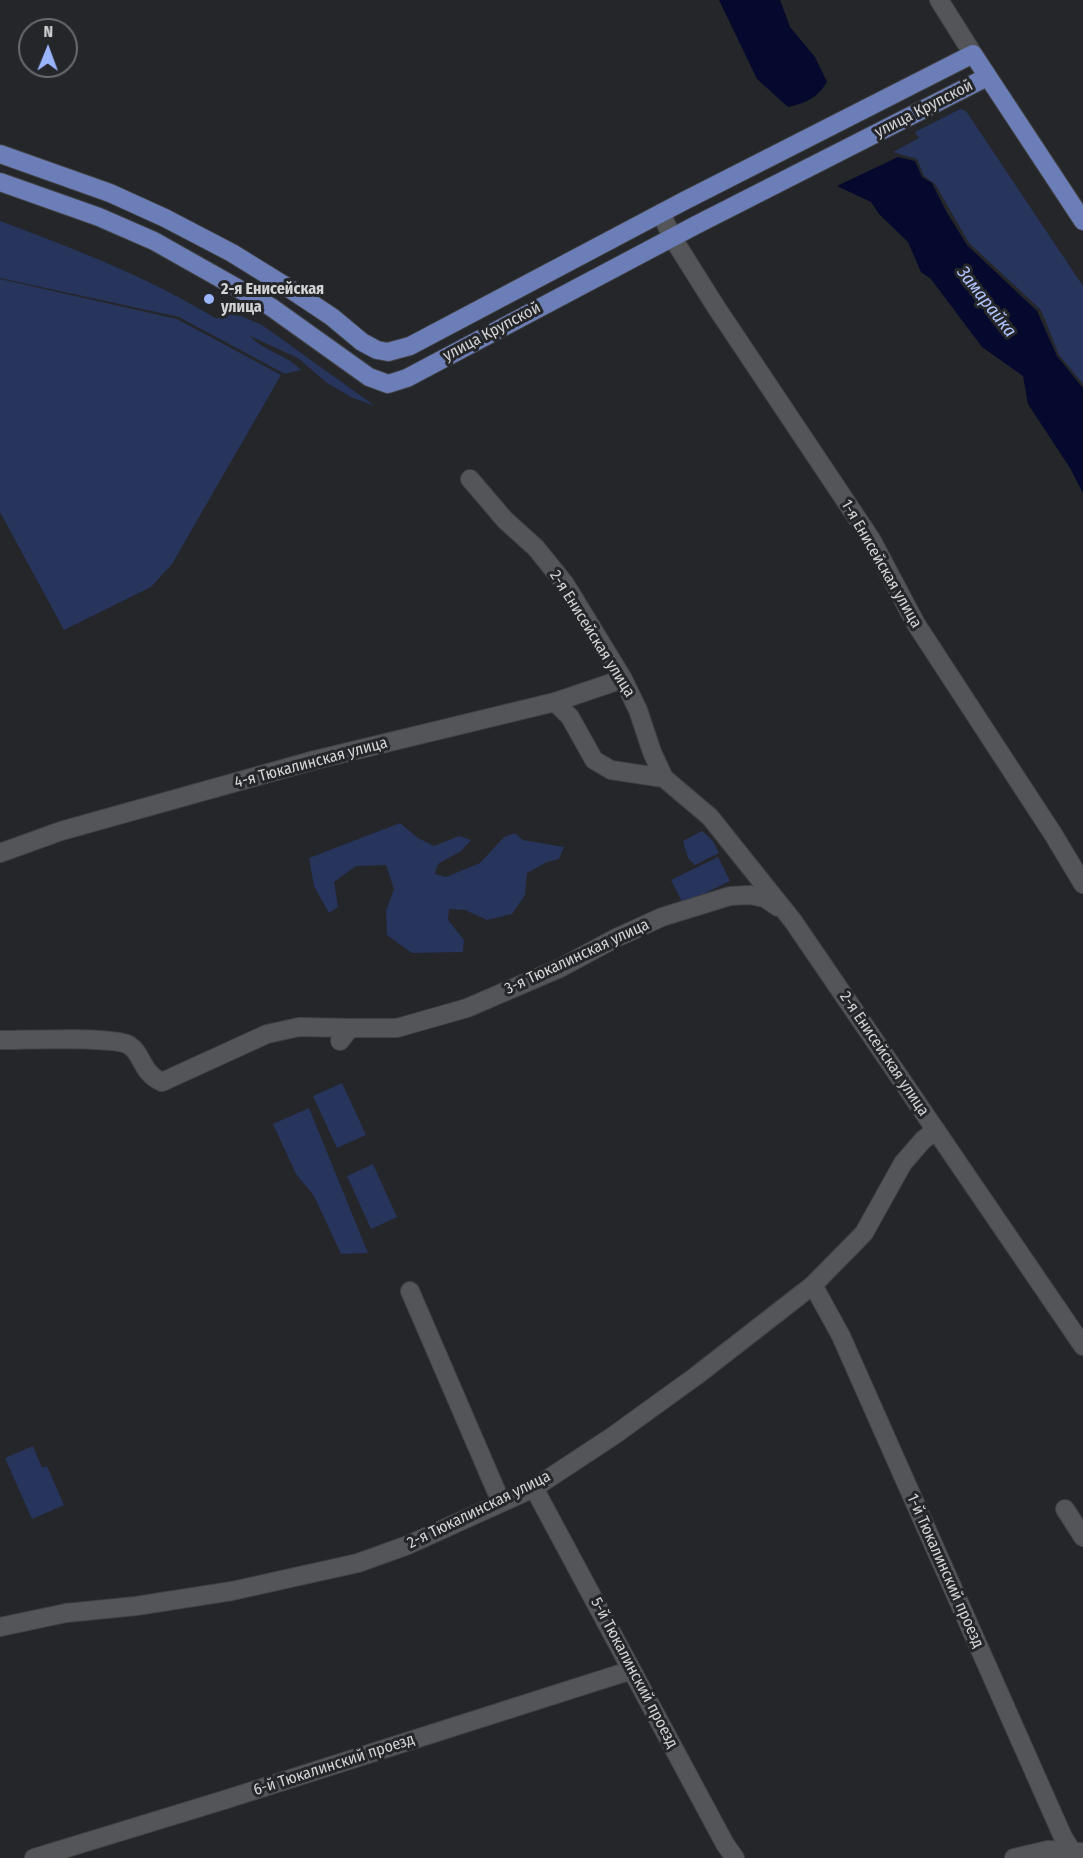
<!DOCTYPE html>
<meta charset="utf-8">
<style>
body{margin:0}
#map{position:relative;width:1083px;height:1858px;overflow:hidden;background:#252629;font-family:"Fira Sans Condensed",sans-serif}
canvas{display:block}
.north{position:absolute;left:18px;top:18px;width:60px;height:60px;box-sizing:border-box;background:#252629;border:2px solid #6a6b6e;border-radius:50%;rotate:1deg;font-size:16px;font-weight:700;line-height:24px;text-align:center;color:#d2d3d5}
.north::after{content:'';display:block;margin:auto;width:21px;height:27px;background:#9bb5fd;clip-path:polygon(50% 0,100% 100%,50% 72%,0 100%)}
</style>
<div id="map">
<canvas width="1083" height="1858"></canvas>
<div class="north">N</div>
</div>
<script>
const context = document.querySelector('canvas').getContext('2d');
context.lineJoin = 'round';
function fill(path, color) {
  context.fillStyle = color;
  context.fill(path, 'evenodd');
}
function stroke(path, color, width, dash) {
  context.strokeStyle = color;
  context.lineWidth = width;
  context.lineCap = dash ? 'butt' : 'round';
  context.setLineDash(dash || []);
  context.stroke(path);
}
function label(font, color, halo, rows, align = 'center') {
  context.font = font + ' "Fira Sans Condensed",sans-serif';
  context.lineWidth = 6;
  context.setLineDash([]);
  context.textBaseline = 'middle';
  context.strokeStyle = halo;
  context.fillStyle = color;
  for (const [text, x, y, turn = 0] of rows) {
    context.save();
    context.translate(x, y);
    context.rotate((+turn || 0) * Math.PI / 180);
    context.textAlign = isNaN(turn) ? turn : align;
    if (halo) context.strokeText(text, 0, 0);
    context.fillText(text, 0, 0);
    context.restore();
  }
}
fill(new Path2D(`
 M 960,109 L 966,111 L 1083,286 L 1083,384 L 1059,355 L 1041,310 L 969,243 L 935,184 L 924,176 L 917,159 L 893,152 L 919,138 L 915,132 Z
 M 0,221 C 75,249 146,276 215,318 L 223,318 L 226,314 L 241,316 L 262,325 L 375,406 L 353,398 L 327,383 L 298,358 L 250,336 C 262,350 287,355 301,370 L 285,374 L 179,317 L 0,278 Z
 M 0,279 L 177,319 L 281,375 L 172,564 L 151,587 L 64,630 L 0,512 Z
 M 400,823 L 418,838 L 434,846 L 459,836 L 471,840 L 461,851 L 438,864 L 435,874 L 446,877 L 480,863 L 504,837 L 515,833 L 523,840 L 564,847 L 559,859 L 547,862 L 527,873 L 525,895 L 512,914 L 487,920 L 465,910 L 449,909 L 448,920 L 464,940 L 463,952 L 412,953 L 387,935 L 386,911 L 394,889 L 386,865 L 356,866 L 334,882 L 338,907 L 329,913 L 314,886 L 309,858 Z
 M 702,831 L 713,841 L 719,853 L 695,865 L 688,858 L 683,841 Z
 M 718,857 L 730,881 L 683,904 L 671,880 Z
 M 342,1083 L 366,1135 L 337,1148 L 313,1096 Z
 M 309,1108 L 368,1253 L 341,1254 L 314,1196 L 296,1174 L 273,1124 Z
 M 373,1164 L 397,1217 L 371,1229 L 347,1176 Z
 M 33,1446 L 42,1468 L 47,1466 L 64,1505 L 32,1519 L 5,1458 Z`), '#27345b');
fill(new Path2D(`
 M 719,0 L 780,0 L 790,27 L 815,57 L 827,82 C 817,98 806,103 788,107 L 757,79 Z
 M 898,157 L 915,161 L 922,177 L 932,183 L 946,211 L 967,245 L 1037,311 L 1057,356 L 1083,388 L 1083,493 L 1070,468 L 1028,404 L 1023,376 L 982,347 L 931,279 L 921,272 L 908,242 L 879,214 L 871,202 L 837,186 Z`), '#04092d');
const minor = new Path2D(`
 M 939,0 L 973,54
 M 661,213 L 672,237 L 716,307 L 871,539 L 916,624 L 1053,834 L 1083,884
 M 470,479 L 505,520 L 536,548 L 565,584 L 623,679 L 638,710 L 652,752 L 664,778 L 710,817 L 793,921 L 1083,1346
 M 555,702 L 570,717 L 594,760 L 611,770 L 664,778
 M 0,853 L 61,831 L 315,760 L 555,702 L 623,679
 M 0,1040 C 24,1040 112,1036 129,1045 C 143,1054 141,1073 162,1082 L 267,1034 L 299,1027 L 350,1028
 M 340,1041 L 350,1028 L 397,1028 L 467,1008 L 560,968 L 616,938 L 662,917 L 730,896 L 750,895 L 765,898 L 778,907
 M 813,1285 L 841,1336 L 1063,1837 L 1076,1858
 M 410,1291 L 501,1502
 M 534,1488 L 725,1844 L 735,1858
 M 1065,1509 L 1083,1537
 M 0,1627 L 66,1613 L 136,1606 L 232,1591 L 358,1563 L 408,1545 L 534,1488 L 613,1436 L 696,1376 L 813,1285 L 864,1233 L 903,1163 L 923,1140 L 936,1130
 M 34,1858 L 224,1800 L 632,1670
 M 1014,1858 L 1048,1850 L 1080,1852`);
const major = new Path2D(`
 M 0,154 L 110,193 L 165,218 L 232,253 L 287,287 L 332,317 L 362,342 L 377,350 L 388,352 L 410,346 L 684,201 L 973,54 L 1083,221
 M 0,182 L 99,217 L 154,241 L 271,307 L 369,377 L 388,384 L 407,378 L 696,225 L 987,77`);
stroke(minor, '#414245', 20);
stroke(major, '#414245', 20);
stroke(minor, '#545558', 18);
stroke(major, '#6b7eb8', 18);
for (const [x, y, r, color] of [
 [209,299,6,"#9bb5fd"]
]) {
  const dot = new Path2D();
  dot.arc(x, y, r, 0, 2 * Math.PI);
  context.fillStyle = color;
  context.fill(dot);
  stroke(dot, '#252629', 2);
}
label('16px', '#d2d3d5', '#252629', [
 ["улица Крупской",924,109,-27],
 ["улица Крупской",492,332,-28],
 ["1-я Енисейская улица",881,564,60],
 ["2-я Енисейская улица",592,634,58],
 ["4-я Тюкалинская улица",311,763,-15],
 ["3-я Тюкалинская улица",577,957,-25],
 ["2-я Енисейская улица",884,1054,56],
 ["2-я Тюкалинская улица",479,1510,-26],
 ["1-й Тюкалинский проезд",945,1571,66],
 ["5-й Тюкалинский проезд",634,1673,62],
 ["6-й Тюкалинский проезд",334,1765,-18]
]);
label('bold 16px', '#d2d3d5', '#252629', [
 ["2-я Енисейская",221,290],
 ["улица",221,308]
], 'left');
label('italic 18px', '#b0c5fd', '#252629', [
 ["Замарайка",986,302,52]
]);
</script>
